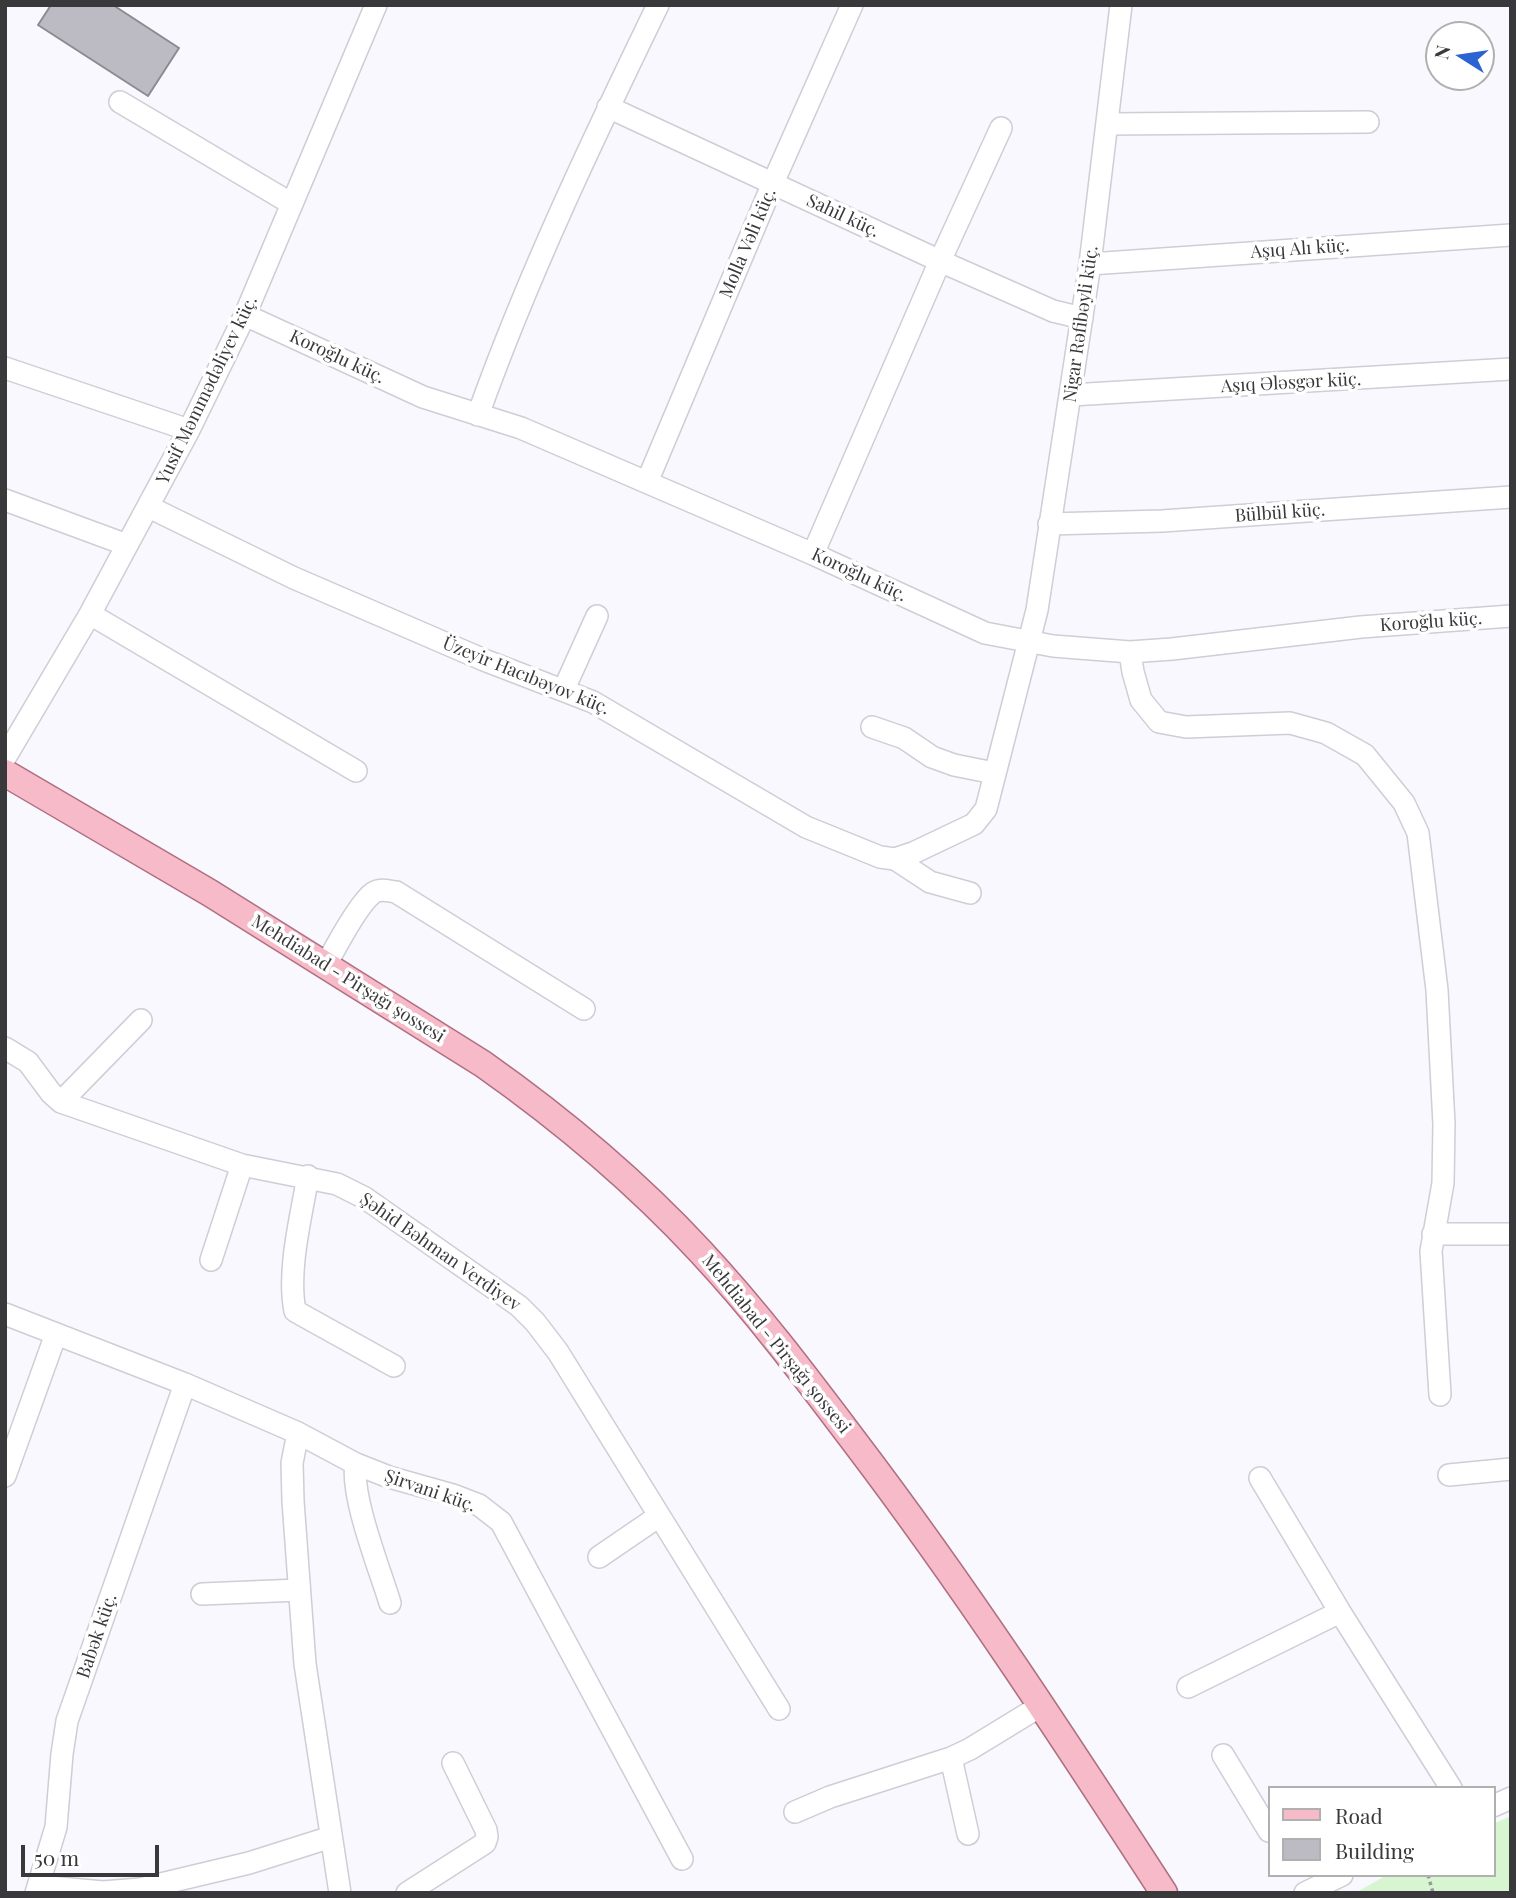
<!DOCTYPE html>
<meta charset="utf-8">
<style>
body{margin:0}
#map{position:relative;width:1516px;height:1898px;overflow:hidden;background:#f9f8fe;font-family:"Playfair Display",serif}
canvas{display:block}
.frame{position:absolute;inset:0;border:7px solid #39393c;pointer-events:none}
.legend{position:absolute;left:1268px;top:1786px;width:228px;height:91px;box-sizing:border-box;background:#fff;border:2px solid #b0b0b1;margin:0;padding:9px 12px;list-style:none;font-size:21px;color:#39393c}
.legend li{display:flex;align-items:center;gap:14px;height:35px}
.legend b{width:35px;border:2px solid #b0b0b1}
.north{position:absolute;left:1425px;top:21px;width:70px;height:70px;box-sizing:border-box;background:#fff;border:2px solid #b0b0b1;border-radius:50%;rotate:282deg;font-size:19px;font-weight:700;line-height:28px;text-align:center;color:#39393c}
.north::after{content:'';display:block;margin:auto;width:24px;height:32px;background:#2b64d2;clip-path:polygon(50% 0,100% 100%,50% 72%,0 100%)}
.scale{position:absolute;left:21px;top:1845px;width:138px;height:32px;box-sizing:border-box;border:4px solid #39393c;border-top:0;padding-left:9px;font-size:21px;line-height:24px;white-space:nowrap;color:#39393c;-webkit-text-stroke:5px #fff;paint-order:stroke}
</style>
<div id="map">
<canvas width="1516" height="1898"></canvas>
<div class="frame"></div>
<ul class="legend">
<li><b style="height:9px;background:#f6bac9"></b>Road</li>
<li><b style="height:19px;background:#bcbac3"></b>Building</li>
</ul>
<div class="north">N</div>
<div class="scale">50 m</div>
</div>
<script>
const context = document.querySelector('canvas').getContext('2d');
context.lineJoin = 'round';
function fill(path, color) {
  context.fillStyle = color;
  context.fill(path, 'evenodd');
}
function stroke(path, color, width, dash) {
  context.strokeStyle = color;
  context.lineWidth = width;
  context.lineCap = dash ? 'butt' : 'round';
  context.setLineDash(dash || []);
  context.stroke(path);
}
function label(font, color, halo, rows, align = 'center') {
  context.font = font + ' "Playfair Display",serif';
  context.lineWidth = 7;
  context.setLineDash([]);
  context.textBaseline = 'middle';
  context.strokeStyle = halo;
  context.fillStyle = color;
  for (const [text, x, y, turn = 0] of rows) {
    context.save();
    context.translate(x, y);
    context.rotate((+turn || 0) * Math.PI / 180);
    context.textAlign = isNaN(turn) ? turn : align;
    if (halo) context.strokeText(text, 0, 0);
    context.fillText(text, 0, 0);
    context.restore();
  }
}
fill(new Path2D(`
 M 1511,1816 L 1511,1893 L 1355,1893 L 1387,1875 L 1493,1875 L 1493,1824 Z`), '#d7f5d1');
const building = new Path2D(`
 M 51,5 L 113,5 L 179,48 L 148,96 L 38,25 Z`);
fill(building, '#bcbac3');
stroke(building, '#8c8b93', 2);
const minor = new Path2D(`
 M 120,102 L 292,204
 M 608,107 L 940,261 L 1053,311 L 1082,318
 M 1108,124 L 1368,122
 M 1090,264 L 1511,235
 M 245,315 L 423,397 L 521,428 L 813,554 L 985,633 L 1053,646 L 1130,652 L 1172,649 L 1361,627 L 1511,616
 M 5,368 L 189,430
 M 1071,395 L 1511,369
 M 478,415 C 528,275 593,139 658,5
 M 647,482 L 773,183 L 852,5
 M 5,500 L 127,545
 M 149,507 L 294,578 L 484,660 L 593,702 L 806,827 L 880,857 L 895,859 L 913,853 L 974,824 L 986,809 L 1037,610 L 1090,264 L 1121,5
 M 1049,524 L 1162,521 L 1511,497
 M 813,554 L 940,261 L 1001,128
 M 90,614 L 356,771
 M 1130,652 L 1133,672 L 1141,700 L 1159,722 L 1186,727 L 1290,723 L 1326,733 L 1365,755 L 1404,803 L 1418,833 L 1437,990 L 1444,1124 L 1443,1183 L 1431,1251 L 1440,1395
 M 564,689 L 597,616
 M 872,727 L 904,738 L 932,757 L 954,765 L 994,773
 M 5,758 L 90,614 L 189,430 L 245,315 L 376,5
 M 895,859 L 930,882 L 970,893
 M 326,965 C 335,948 359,903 373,893 C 380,888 388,891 396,892 L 584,1009
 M 5,1048 L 28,1062 L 51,1093 L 61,1102 L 242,1165 L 337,1184 L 365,1198 L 519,1306 L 535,1322 L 558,1352 L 779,1709
 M 61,1102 L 141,1020
 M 308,1176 C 301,1217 287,1271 295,1311 L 394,1366
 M 1433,1234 L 1511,1234
 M 211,1260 L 242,1165
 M 5,1314 L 185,1384 L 298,1433 L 356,1464 L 389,1477 L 453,1495 L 479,1505 L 501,1522 L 682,1859
 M 298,1433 L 292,1463 L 293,1501 L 305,1664 L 340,1893
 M 356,1464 C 350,1495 380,1570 390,1603
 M 1449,1475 L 1511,1469
 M 5,1476 L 56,1334
 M 1260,1478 L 1340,1612 L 1451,1788
 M 599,1557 L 659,1516
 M 202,1594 L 299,1590
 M 1188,1687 L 1340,1612
 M 1223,1755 L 1269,1831
 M 951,1758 L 968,1834
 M 1493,1806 L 1511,1798
 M 795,1812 L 830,1797 L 951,1758 L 970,1749 L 1042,1705
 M 38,1886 L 103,1892 L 140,1889 L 249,1863 L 331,1837
 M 36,1893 L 56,1827 L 62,1754 L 67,1721 L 185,1384
 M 407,1893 L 485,1843 L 487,1837 L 486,1830 L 453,1763
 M 1305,1893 L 1342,1875`);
const major = new Path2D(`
 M 5,773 L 210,893 L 483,1064 C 561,1119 635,1181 700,1251 C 756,1311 805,1376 854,1441 C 965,1587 1064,1739 1164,1893`);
stroke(minor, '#cfcdd6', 24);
stroke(major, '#b06f80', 29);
stroke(new Path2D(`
 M 1428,1875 L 1433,1893`), '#9a999e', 3.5, [3.5, 3.5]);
stroke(minor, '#fff', 21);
stroke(major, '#f6bac9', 26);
label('18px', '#39393c', '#fff', [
 ["Sahil küç.",843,216,25],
 ["Molla Vəli küç.",748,243,-67],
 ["Aşıq Alı küç.",1300,249,-4],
 ["Nigar Rəfibəyli küç.",1081,324,-82],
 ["Koroğlu küç.",337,357,25],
 ["Aşıq Ələsgər küç.",1291,383,-3],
 ["Yusif Məmmədəliyev küç.",207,390,-64],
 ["Bülbül küç.",1280,513,-4],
 ["Koroğlu küç.",859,575,25],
 ["Koroğlu küç.",1431,622,-4],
 ["Üzeyir Hacıbəyov küç.",526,676,22],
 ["Mehdiabad - Pirşağı şossesi",348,979,32],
 ["Şəhid Bəhman Verdiyev",440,1252,35],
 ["Mehdiabad - Pirşağı şossesi",776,1344,51],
 ["Şirvani küç.",430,1491,19],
 ["Babək küç.",97,1636,-71]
]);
</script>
